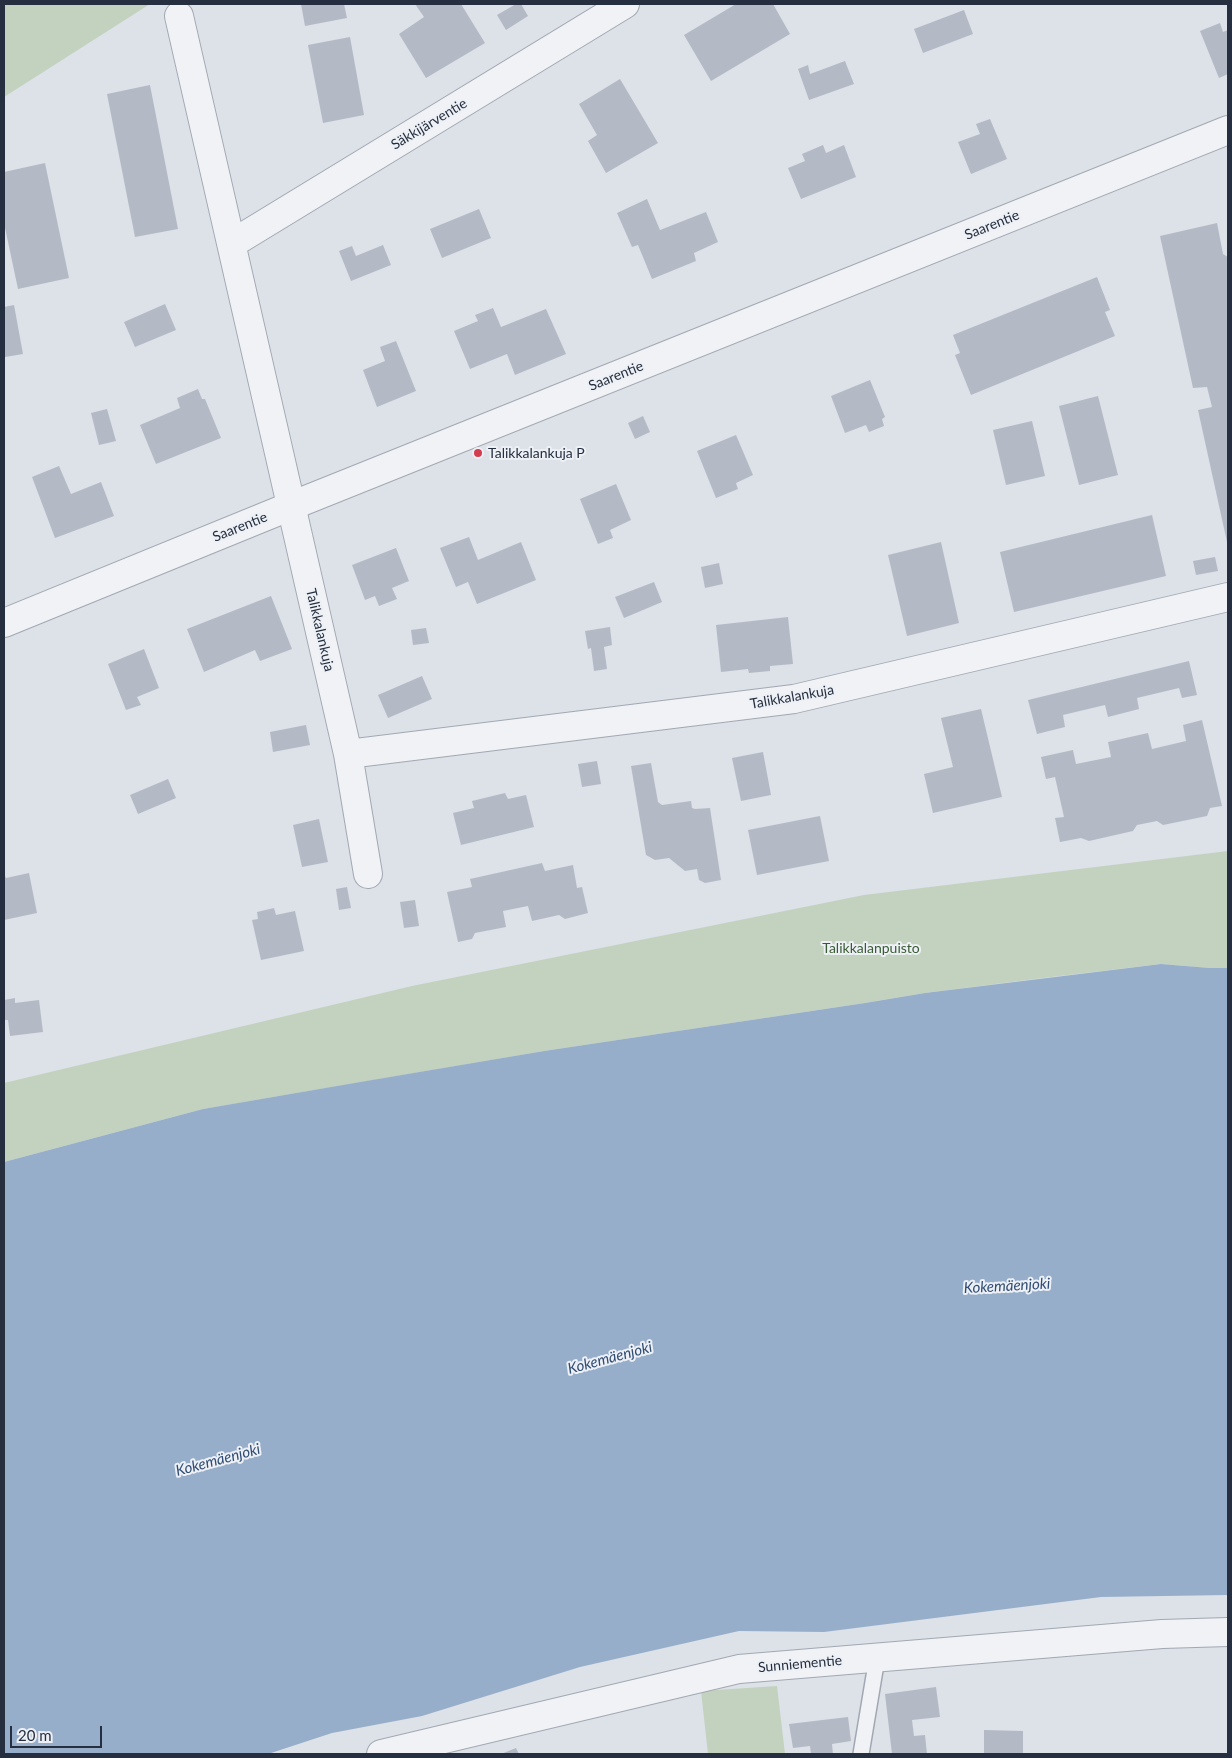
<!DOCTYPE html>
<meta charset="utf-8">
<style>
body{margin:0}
#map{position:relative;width:1232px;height:1758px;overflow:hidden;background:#dde1e8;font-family:Lato,sans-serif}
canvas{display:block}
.frame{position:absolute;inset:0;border:5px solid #262f3f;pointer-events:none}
.scale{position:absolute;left:10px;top:1726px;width:92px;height:22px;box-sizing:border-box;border:2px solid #262f3f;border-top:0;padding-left:6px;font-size:15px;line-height:18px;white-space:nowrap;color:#262f3f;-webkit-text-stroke:4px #edf0f5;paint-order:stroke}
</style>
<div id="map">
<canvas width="1232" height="1758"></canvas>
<div class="frame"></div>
<div class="scale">20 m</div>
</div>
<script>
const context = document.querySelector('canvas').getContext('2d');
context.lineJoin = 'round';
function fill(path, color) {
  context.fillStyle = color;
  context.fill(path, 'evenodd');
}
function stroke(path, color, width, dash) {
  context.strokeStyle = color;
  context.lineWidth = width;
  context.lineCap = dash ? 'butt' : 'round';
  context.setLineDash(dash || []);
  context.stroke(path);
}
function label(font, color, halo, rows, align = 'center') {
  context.font = font + ' Lato,sans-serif';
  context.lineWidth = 4;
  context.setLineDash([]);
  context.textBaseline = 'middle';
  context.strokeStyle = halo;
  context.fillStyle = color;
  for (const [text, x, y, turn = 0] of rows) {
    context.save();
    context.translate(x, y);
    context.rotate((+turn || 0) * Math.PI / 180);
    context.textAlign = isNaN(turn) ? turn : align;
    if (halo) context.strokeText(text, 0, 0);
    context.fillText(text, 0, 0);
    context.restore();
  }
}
fill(new Path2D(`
 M 4,4 L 150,4 L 4,97 Z
 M 1228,851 L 1228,968 L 1210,968 L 1161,964 L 1051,977 L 925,993 L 865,1003 L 544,1051 L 203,1109 L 4,1162 L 4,1083 L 412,986 L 864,895 Z
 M 777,1686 L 785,1754 L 708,1754 L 701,1691 Z`), '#c3d2be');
fill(new Path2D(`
 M 1161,964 L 1210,968 L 1228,968 L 1228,1595 L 1101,1597 L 824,1632 L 739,1631 L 580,1667 L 422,1716 L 332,1733 L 268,1754 L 4,1754 L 4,1162 L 203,1109 L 372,1080 L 544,1051 L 865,1003 L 925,993 Z`), '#96aeca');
fill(new Path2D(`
 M 301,4 L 344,4 L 347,18 L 305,26 Z
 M 415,4 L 461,4 L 485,43 L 426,78 L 399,34 L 424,17 Z
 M 516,4 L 521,4 L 528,16 L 506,30 L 497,15 Z
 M 736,4 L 773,4 L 790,34 L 711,81 L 684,35 Z
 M 964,10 L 973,34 L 923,53 L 914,29 Z
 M 1220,23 L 1223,32 L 1228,30 L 1228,74 L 1219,78 L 1200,31 Z
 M 350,37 L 364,115 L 323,123 L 308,45 Z
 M 845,61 L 854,84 L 809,100 L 798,69 L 808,65 L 810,74 Z
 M 620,79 L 658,143 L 606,173 L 588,141 L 597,135 L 579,104 Z
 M 150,85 L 178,229 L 135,237 L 107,94 Z
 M 990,119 L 1007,159 L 971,174 L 958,142 L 980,134 L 976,124 Z
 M 823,145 L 826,153 L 844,145 L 856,177 L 801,199 L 788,168 L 805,161 L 802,154 Z
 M 45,163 L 69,278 L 18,289 L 4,223 L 4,172 Z
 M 647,199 L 660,230 L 706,212 L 718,242 L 694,253 L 696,261 L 652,279 L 638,245 L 632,247 L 617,213 Z
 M 479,209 L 491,238 L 442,258 L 430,229 Z
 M 1217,223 L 1223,254 L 1228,257 L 1227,542 L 1198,410 L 1212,407 L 1207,387 L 1193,388 L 1160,236 Z
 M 383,245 L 391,265 L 351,281 L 339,251 L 352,246 L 356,256 Z
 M 1097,277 L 1110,310 L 1105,312 L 1115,336 L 971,395 L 955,355 L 960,353 L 953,335 Z
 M 165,304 L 176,330 L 135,347 L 124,322 Z
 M 14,305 L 23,354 L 5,357 L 4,349 L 4,307 Z
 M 493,308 L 501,327 L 546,309 L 566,354 L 515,375 L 507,354 L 470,369 L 454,331 L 478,321 L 475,315 Z
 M 396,341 L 416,391 L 377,407 L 363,370 L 385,361 L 380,347 Z
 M 870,380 L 885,417 L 882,419 L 884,426 L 869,432 L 866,425 L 845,433 L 831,396 Z
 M 198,389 L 202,399 L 205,399 L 221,438 L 156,464 L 140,425 L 180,408 L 177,398 Z
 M 1098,396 L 1118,475 L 1079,485 L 1059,406 Z
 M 107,409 L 116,441 L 99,445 L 91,413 Z
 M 643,416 L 650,432 L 635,439 L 628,423 Z
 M 1032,421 L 1045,476 L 1006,485 L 993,430 Z
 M 736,435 L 753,475 L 736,483 L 738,489 L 716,498 L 697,451 Z
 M 59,466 L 71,494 L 101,482 L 114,516 L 55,538 L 32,477 Z
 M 616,484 L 631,520 L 610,530 L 613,538 L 598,544 L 580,499 Z
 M 1152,515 L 1166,576 L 1014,612 L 1000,552 Z
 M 469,537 L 478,560 L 521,542 L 536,580 L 477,604 L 468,582 L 456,587 L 440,548 Z
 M 941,542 L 959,623 L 907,636 L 888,555 Z
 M 396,548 L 409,581 L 392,588 L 397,599 L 379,606 L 375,596 L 365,600 L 352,565 Z
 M 1215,557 L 1218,571 L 1196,575 L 1193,561 Z
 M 719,563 L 723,584 L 705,588 L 701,567 Z
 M 654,582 L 662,602 L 624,618 L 615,597 Z
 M 271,596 L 292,649 L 260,661 L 255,650 L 204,672 L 187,629 Z
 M 788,617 L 793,664 L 770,666 L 770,671 L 749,673 L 748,669 L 721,672 L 716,625 Z
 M 610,627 L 612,645 L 604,647 L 607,669 L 594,671 L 591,648 L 588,649 L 585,631 Z
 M 426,628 L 429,643 L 413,645 L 411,630 Z
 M 144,649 L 159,688 L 137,697 L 141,705 L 126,710 L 108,664 Z
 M 1189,661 L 1197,695 L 1182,698 L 1179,688 L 1137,698 L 1139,709 L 1108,717 L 1105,705 L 1063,715 L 1065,727 L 1037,734 L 1028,700 Z
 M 422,676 L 432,699 L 388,718 L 378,695 Z
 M 981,709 L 1002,797 L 933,813 L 924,774 L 953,767 L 941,718 Z
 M 1202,720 L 1222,806 L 1210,808 L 1207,816 L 1163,825 L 1157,821 L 1137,825 L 1133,831 L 1089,841 L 1081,838 L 1060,842 L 1055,818 L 1064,817 L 1055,777 L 1046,779 L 1041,757 L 1073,750 L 1076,764 L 1111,757 L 1108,742 L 1148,733 L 1152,749 L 1186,741 L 1183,725 Z
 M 306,725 L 310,745 L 273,752 L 270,732 Z
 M 763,752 L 771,795 L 741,801 L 732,758 Z
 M 597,761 L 601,784 L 582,787 L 578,764 Z
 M 651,763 L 658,802 L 662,805 L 691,801 L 692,808 L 695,809 L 710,808 L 721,880 L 705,883 L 699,880 L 697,869 L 685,871 L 669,858 L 655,860 L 646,855 L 631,766 Z
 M 168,779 L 176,798 L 138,814 L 130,795 Z
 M 505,793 L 508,799 L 526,795 L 534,827 L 461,845 L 453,813 L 474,808 L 472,801 Z
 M 820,816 L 829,861 L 757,875 L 748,830 Z
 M 319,819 L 328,862 L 302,867 L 293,825 Z
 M 542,863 L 545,871 L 573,865 L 577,888 L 582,887 L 588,913 L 565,919 L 559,915 L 532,921 L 528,906 L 503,911 L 506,927 L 475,933 L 472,939 L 458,942 L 447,892 L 472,887 L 470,879 Z
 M 29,873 L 37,913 L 4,920 L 4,874 L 6,878 Z
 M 347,887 L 351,908 L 339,910 L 336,889 Z
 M 415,900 L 419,926 L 404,928 L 400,902 Z
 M 274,908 L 276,915 L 295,911 L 304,951 L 261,960 L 252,920 L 258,919 L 257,912 Z
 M 15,998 L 15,1003 L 39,1000 L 43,1032 L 10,1036 L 8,1020 L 4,1020 L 4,1000 Z
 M 936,1687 L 940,1717 L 912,1720 L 914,1736 L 925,1735 L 927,1754 L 892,1754 L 885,1694 Z
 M 848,1717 L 851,1741 L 832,1744 L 833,1754 L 811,1754 L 810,1746 L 793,1748 L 789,1724 Z
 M 984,1730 L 1023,1731 L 1023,1754 L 984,1754 Z
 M 516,1748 L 519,1754 L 501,1754 Z`), '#b4bac5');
const service = new Path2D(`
 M 861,1754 L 877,1658`);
const minor = new Path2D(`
 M 179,16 L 348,754 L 368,874
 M 233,243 L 625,4
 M 348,754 L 794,699 L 1228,597
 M 381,1754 L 739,1669 L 1162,1634 L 1228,1632`);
const tertiary = new Path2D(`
 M 4,623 L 291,506 L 1228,130`);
stroke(service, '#a2a8b2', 18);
stroke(minor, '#a2a8b2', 30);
stroke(tertiary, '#a2a8b2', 30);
stroke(service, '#f0f2f6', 15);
stroke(minor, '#f0f2f6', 28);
stroke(tertiary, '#f0f2f6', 28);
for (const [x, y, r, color] of [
 [478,453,5,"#d43c4f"]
]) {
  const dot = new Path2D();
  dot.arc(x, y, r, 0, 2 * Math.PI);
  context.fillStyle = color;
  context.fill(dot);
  stroke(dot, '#edf0f5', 2);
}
label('14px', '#262f3f', '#edf0f5', [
 ["Säkkijärventie",429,124,-31],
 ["Saarentie",992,225,-22],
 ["Saarentie",616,376,-22],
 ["Saarentie",240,527,-22],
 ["Talikkalankuja",320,630,77],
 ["Talikkalankuja",792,697,-10],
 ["Sunniementie",800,1664,-5]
]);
label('14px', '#262f3f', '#edf0f5', [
 ["Talikkalankuja P",488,453]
], 'left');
label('14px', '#395b33', '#edf0f5', [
 ["Talikkalanpuisto",871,948]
]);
label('italic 15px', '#2f4c75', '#edf0f5', [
 ["Kokemäenjoki",1007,1286,-3],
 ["Kokemäenjoki",610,1358,-15],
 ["Kokemäenjoki",218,1460,-15]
]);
</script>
